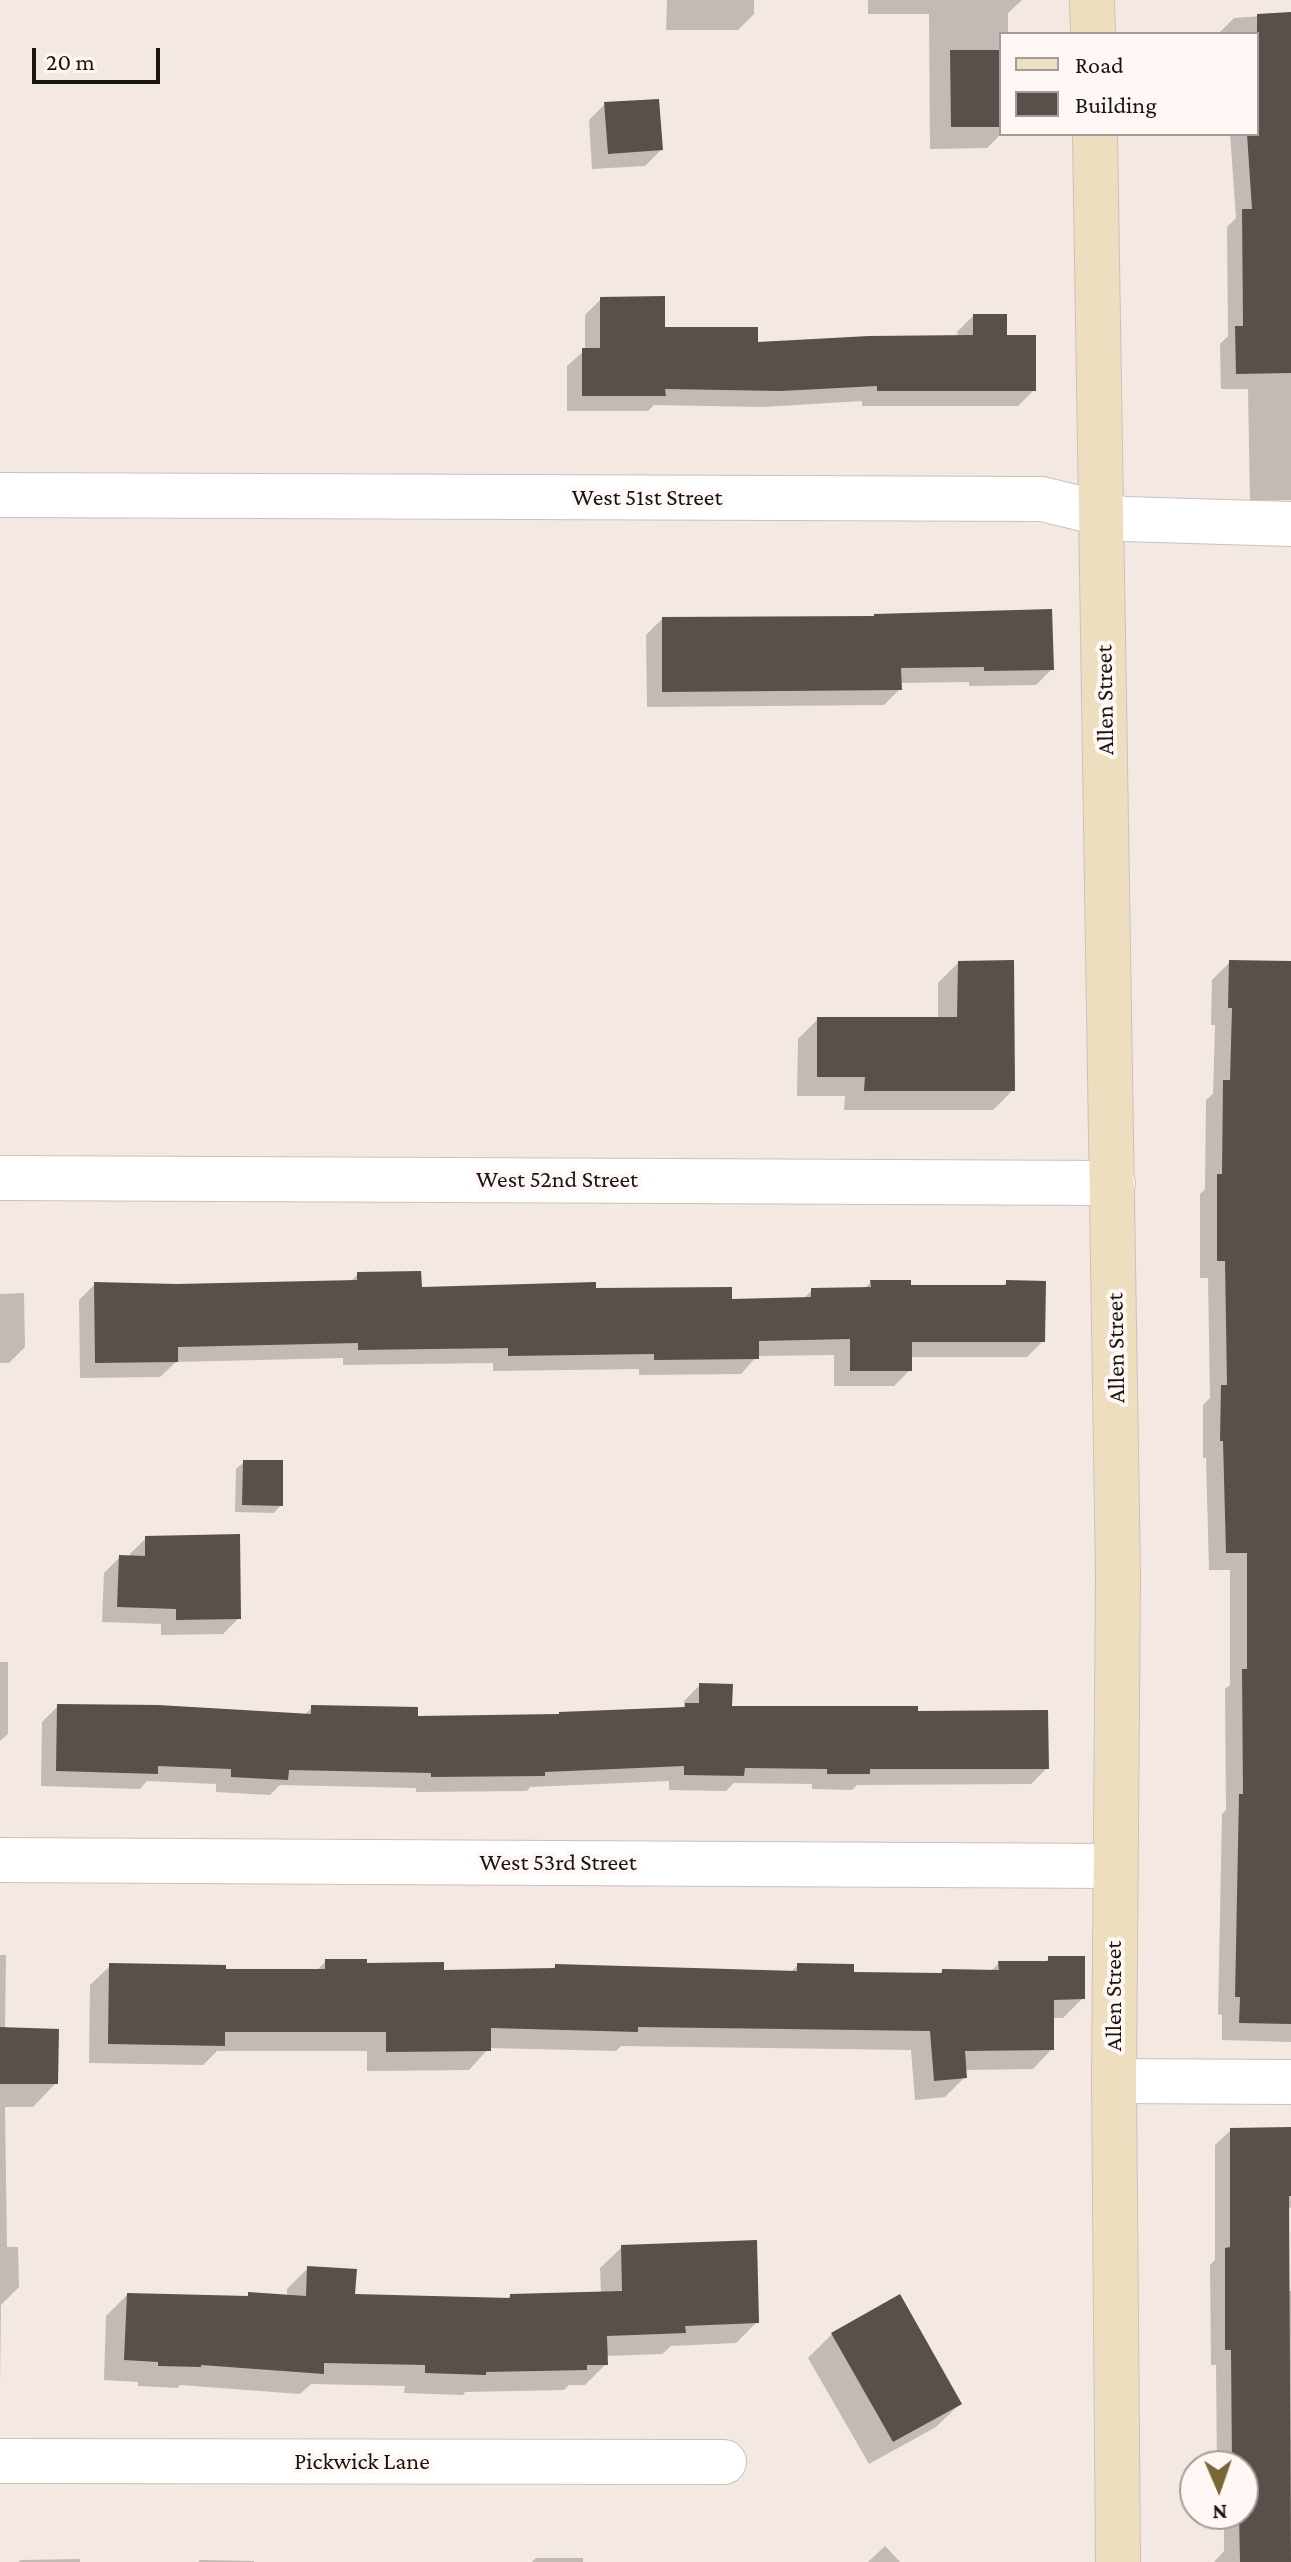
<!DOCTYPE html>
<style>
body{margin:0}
#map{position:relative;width:1291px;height:2562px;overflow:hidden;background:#f4e8e3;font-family:"Crimson Pro",serif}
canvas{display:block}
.legend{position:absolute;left:999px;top:32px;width:260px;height:104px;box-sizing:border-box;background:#fef7f3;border:2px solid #a29d99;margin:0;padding:10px 14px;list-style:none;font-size:24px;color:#191513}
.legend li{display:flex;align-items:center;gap:16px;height:40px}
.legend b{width:40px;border:2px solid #a29d99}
.north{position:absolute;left:1179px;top:2450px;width:80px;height:80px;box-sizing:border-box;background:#fef7f3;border:2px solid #a29d99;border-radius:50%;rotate:178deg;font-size:22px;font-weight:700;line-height:32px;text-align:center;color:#191513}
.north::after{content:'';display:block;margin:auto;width:28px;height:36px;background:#776836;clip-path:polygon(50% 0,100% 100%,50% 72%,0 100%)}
.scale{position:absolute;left:32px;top:48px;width:128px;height:36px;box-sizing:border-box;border:4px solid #191513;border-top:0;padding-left:10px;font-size:24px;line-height:28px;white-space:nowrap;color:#191513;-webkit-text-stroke:6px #fef7f3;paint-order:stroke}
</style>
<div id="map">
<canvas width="1291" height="2562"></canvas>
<ul class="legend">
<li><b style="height:10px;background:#eddebf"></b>Road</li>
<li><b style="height:22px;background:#594f4b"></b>Building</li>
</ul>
<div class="north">N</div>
<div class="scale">20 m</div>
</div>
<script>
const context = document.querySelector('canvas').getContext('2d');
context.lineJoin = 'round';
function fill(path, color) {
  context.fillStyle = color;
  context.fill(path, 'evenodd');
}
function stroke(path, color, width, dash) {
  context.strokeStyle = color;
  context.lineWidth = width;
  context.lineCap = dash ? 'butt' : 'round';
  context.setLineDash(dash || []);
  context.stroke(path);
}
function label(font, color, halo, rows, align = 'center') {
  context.font = font + ' "Crimson Pro",serif';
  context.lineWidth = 8;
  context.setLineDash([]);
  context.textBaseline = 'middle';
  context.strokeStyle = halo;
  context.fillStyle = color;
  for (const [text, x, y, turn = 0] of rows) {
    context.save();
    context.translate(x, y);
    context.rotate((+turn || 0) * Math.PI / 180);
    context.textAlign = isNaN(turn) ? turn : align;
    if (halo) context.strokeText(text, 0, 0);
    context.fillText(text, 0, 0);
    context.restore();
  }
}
fill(new Path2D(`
 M 667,0 L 754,0 L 754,14 L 738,30 L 666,30 Z
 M 868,0 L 1022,0 L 1008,13 L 1008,34 L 1001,34 L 1001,134 L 987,148 L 930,149 L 929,14 L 868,14 Z
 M 1291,14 L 1291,500 L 1250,501 L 1248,389 L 1221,389 L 1220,344 L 1228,336 L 1227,227 L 1236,218 L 1230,134 L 1257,134 L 1257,34 L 1218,34 L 1234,18 Z
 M 605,104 L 661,150 L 645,166 L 592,169 L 589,120 Z
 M 601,299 L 663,329 L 756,344 L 958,337 L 957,332 L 973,316 L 1005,337 L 1034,390 L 1018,406 L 862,406 L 862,401 L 763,407 L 654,405 L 648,411 L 567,411 L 567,366 L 585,350 L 585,315 Z
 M 872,618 L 1052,669 L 1036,685 L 969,686 L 969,682 L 900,683 L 900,689 L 884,705 L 647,707 L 646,635 L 662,619 Z
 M 1230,962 L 1291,963 L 1291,2042 L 1222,2040 L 1222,2015 L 1218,2014 L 1222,1814 L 1226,1810 L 1225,1689 L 1230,1685 L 1230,1570 L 1209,1570 L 1206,1458 L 1203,1458 L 1203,1405 L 1210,1398 L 1208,1278 L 1200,1278 L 1200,1194 L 1205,1189 L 1206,1100 L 1213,1094 L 1215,1025 L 1211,1025 L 1212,980 Z
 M 958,963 L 1013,1090 L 993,1110 L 844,1110 L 845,1096 L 797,1096 L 798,1039 L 818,1019 L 938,1019 L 938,983 Z
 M 358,1274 L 420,1289 L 594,1290 L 730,1301 L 803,1299 L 812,1290 L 864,1289 L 871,1282 L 909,1287 L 1002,1287 L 1007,1282 L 1043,1341 L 1027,1357 L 910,1357 L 910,1370 L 894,1386 L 834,1386 L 834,1355 L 757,1356 L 741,1374 L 639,1375 L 639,1369 L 493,1371 L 493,1363 L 343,1365 L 343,1358 L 176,1362 L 160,1377 L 80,1378 L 79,1300 L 95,1284 L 177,1286 L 350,1282 Z
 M 24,1293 L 25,1347 L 9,1363 L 0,1363 L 0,1294 Z
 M 244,1462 L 281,1505 L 274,1513 L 235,1512 L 236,1469 Z
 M 146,1538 L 239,1618 L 223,1634 L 161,1635 L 161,1624 L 102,1622 L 104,1573 L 120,1557 L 130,1558 L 130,1554 Z
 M 0,1662 L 8,1662 L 8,1734 L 0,1741 Z
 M 700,1685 L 730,1708 L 916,1713 L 1047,1768 L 1031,1784 L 857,1785 L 852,1790 L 812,1789 L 812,1784 L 734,1783 L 726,1791 L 669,1790 L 669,1781 L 530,1787 L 527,1791 L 416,1792 L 416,1788 L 280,1785 L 270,1795 L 216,1792 L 216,1784 L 147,1781 L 140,1789 L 41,1786 L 42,1722 L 58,1706 L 304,1716 L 312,1707 L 416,1718 L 557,1716 L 684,1709 L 684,1701 Z
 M 0,1955 L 6,1955 L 5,2030 L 56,2083 L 33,2107 L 5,2107 L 7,2247 L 18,2247 L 19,2287 L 1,2305 L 0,2386 Z
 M 1049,1958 L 1083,1998 L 1063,2018 L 1052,2018 L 1052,2049 L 1033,2069 L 965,2070 L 965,2077 L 945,2097 L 915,2100 L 911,2050 L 621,2046 L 616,2051 L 489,2048 L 469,2070 L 367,2071 L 367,2051 L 217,2051 L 203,2065 L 89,2063 L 90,1985 L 110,1966 L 224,1971 L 316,1971 L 326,1961 L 442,1972 L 551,1970 L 556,1966 L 790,1973 L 798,1965 L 852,1974 L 938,1975 L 942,1971 L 991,1971 L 999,1963 L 1045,1963 Z
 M 1291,2129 L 1291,2207 L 1287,2211 L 1287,2291 L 1291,2291 L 1291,2562 L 1214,2562 L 1224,2551 L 1224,2514 L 1243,2514 L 1243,2466 L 1217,2466 L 1216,2365 L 1211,2365 L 1210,2265 L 1215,2260 L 1215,2145 L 1231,2130 Z
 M 622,2247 L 757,2322 L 736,2343 L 671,2346 L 662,2354 L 606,2356 L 606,2364 L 585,2385 L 569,2385 L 564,2390 L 465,2392 L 463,2395 L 404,2393 L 405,2386 L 311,2384 L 300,2394 L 180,2385 L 178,2388 L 138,2386 L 138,2382 L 104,2380 L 106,2316 L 127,2295 L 245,2298 L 249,2294 L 287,2297 L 287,2289 L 308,2268 L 353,2296 L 506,2300 L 510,2296 L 601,2293 L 600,2268 Z
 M 832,2334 L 960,2404 L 936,2427 L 869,2464 L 808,2358 Z
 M 885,2546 L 900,2562 L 868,2562 Z
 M 536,2558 L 583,2558 L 583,2562 L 532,2562 Z
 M 80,2559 L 80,2562 L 18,2562 L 21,2560 Z
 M 200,2560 L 254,2561 L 254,2562 L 198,2562 Z`), '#0003');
fill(new Path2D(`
 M 1291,12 L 1291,373 L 1236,374 L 1235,326 L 1243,326 L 1242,209 L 1252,209 L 1247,134 L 1257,134 L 1257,14 Z
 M 950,50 L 1001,50 L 1001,127 L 951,127 Z
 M 659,99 L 663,150 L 608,154 L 604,102 Z
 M 665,296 L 665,327 L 758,327 L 758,342 L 869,336 L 973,335 L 973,314 L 1007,314 L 1007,335 L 1036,335 L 1036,391 L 877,391 L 877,386 L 781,391 L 665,389 L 666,396 L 582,396 L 582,348 L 600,348 L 600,297 Z
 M 1052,609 L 1054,670 L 984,671 L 984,667 L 901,668 L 902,690 L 662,692 L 662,617 L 874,616 L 874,614 Z
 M 1014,960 L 1015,1091 L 864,1091 L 865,1077 L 817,1077 L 817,1017 L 957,1017 L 958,961 Z
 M 1229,960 L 1291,961 L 1291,2024 L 1239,2023 L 1240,1997 L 1235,1997 L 1239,1794 L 1243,1794 L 1242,1669 L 1247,1669 L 1247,1553 L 1226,1553 L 1223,1441 L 1220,1441 L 1221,1385 L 1227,1385 L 1225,1261 L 1217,1261 L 1217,1174 L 1222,1174 L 1223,1080 L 1230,1080 L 1232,1008 L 1228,1008 Z
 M 421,1271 L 422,1287 L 596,1282 L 596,1288 L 732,1287 L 732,1299 L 811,1297 L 811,1288 L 871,1287 L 870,1280 L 911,1280 L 911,1285 L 1006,1285 L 1006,1280 L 1046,1281 L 1045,1342 L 912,1342 L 912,1371 L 850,1371 L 850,1339 L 759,1341 L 759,1359 L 654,1360 L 654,1354 L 508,1356 L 508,1348 L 358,1350 L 358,1343 L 178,1347 L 178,1362 L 95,1363 L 94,1282 L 177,1284 L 357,1280 L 357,1272 Z
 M 243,1460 L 283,1460 L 283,1506 L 242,1505 Z
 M 240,1534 L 241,1619 L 176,1620 L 176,1609 L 117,1607 L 119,1555 L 145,1556 L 145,1536 Z
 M 699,1683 L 733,1684 L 732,1706 L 918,1706 L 918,1711 L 1048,1710 L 1049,1769 L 870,1769 L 870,1774 L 827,1774 L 827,1769 L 745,1768 L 744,1776 L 684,1775 L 684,1766 L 545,1772 L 545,1776 L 431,1777 L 431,1773 L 289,1770 L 288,1780 L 231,1777 L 231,1769 L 158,1766 L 158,1774 L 56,1771 L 57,1704 L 158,1705 L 311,1714 L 311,1705 L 418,1707 L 418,1716 L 559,1714 L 559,1712 L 685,1707 L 685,1703 L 699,1703 Z
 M 1048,1956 L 1085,1956 L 1085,1999 L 1054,2000 L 1054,2050 L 965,2051 L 967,2078 L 934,2081 L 930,2031 L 638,2027 L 638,2032 L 491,2028 L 491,2051 L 386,2052 L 386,2032 L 225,2032 L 225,2046 L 108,2044 L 109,1963 L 226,1965 L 226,1969 L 325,1969 L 325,1959 L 367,1959 L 367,1963 L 444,1962 L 444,1970 L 555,1968 L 555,1964 L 797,1971 L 797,1963 L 854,1964 L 854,1972 L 942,1973 L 942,1969 L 999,1970 L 998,1961 L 1048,1961 Z
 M 0,2027 L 59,2029 L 58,2084 L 0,2084 Z
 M 1291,2127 L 1291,2196 L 1289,2196 L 1291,2562 L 1240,2562 L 1239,2514 L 1243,2514 L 1243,2466 L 1232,2466 L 1231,2350 L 1225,2350 L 1225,2248 L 1230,2247 L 1230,2128 Z
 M 757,2240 L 759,2323 L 685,2326 L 686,2333 L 607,2336 L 608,2365 L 587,2365 L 587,2370 L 486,2372 L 486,2375 L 425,2373 L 425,2365 L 324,2363 L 324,2374 L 201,2365 L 201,2367 L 158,2366 L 158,2362 L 124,2360 L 127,2293 L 248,2296 L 248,2292 L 306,2296 L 307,2266 L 357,2269 L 355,2294 L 510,2298 L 510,2294 L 622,2291 L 621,2245 Z
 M 900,2294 L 962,2404 L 893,2442 L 831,2333 Z`), '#594f4b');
const street = new Path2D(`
 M 0,495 L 1042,499 L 1124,519 L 1291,524
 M 0,1178 L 1113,1183
 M 0,1860 L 1115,1866
 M 1114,2081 L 1291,2082
 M 0,2461 L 724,2462`);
const secondary = new Path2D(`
 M 1092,0 L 1093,34
 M 1095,134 L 1118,1576 L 1114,2081 L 1118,2562`);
stroke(street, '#ccc0bb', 46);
stroke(secondary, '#ccc0bb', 46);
stroke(street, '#fff', 44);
stroke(secondary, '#eddebf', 44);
label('24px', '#191513', '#fef7f3', [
 ["West 51st Street",647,498],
 ["Allen Street",1105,700,-91],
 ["West 52nd Street",557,1180],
 ["Allen Street",1116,1348,-91],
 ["West 53rd Street",558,1863],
 ["Allen Street",1114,1996,-90],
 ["Pickwick Lane",362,2462]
]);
</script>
